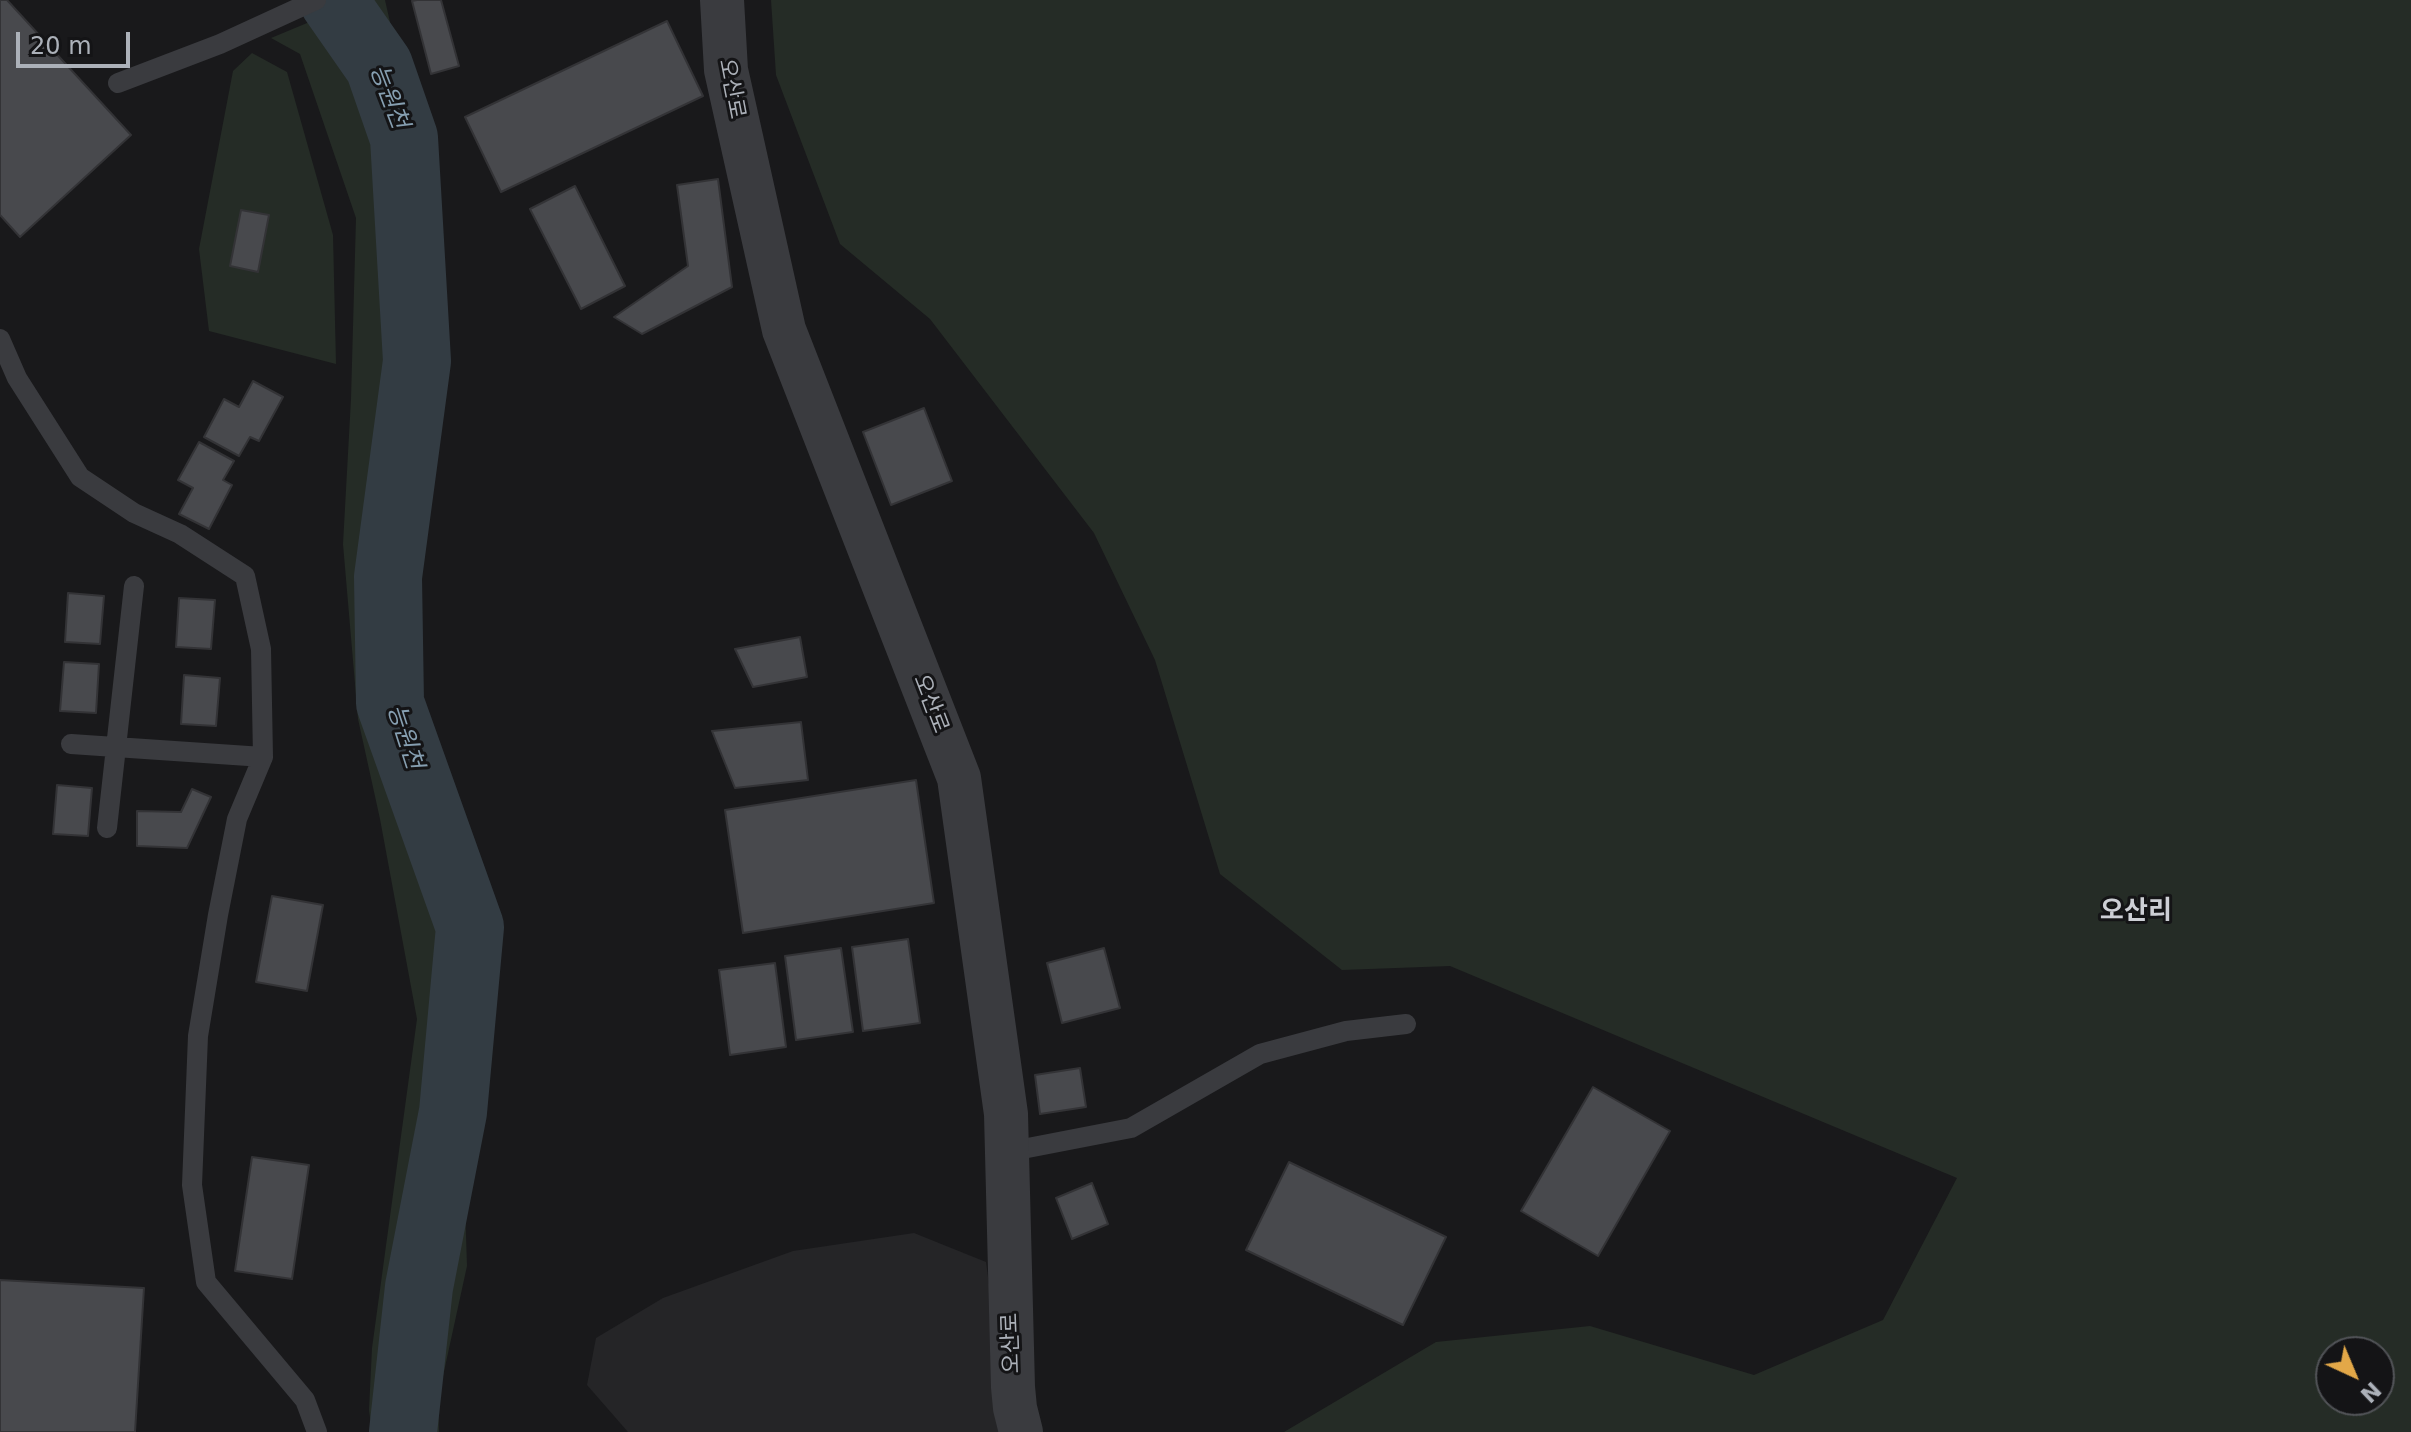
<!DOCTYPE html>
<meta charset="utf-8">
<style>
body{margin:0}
#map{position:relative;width:2411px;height:1432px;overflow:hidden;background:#19191b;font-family:"DejaVu Sans",sans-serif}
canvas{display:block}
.north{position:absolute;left:2315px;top:1336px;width:80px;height:80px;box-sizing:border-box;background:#141416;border:2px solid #515357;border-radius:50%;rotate:136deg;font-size:22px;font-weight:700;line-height:32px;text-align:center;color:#acb1b9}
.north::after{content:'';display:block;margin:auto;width:28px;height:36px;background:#e3a848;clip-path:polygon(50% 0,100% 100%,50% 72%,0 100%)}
.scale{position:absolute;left:16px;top:32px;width:114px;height:36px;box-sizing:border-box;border:4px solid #acb1b9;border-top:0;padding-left:10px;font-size:24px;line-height:28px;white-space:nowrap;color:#acb1b9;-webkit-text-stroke:6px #141416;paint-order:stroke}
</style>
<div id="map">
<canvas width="2411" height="1432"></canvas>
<div class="north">N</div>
<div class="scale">20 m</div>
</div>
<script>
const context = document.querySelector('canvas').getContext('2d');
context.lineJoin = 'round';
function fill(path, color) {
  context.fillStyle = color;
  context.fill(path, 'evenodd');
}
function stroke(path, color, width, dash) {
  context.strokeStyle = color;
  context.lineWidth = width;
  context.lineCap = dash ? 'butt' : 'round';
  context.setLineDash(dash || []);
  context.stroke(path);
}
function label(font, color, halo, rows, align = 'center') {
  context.font = font + ' "DejaVu Sans","Noto Sans KR",sans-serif';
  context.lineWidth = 6;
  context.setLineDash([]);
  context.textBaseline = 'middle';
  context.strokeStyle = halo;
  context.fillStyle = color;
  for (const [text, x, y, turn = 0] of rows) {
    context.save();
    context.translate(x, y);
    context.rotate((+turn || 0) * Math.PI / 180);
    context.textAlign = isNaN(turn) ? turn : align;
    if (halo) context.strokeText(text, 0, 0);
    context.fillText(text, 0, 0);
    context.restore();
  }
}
fill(new Path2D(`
 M 914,1233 L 986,1262 L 1009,1432 L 628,1432 L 587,1385 L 596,1338 L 663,1298 L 793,1251 Z`), '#252527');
fill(new Path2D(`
 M 371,0 L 385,0 L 416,137 L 425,358 L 398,573 L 399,701 L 471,872 L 486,929 L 464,1174 L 467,1266 L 438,1399 L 439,1432 L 418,1432 L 477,927 L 473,925 L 393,703 L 391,577 L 420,361 L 409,136 L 382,64 L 347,9 Z
 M 771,0 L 2411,0 L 2411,1432 L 1284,1432 L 1436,1342 L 1590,1326 L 1754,1375 L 1883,1320 L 1957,1178 L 1450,966 L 1342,970 L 1220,874 L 1155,660 L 1094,533 L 930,319 L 840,244 L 776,75 ZM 2331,1352 L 2379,1352 L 2379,1400 L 2331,1400 Z
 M 336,11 L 393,133 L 407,358 L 379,575 L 381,707 L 460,931 L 444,1117 L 408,1270 L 393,1432 L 372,1432 L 369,1410 L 372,1348 L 417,1019 L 380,819 L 358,719 L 343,544 L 351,399 L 356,218 L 300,54 L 271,38 Z
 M 252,53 L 287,72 L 333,235 L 336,364 L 209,331 L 199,249 L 233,71 Z`), '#252c26');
stroke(new Path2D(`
 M 338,7 L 357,0`), '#333c43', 11);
stroke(new Path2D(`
 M 333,0 L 379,66 L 404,138 L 417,361 L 388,577 L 390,703 L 470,927 L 453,1112 L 419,1287 L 403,1432`), '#333c43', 68);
const building = new Path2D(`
 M 0,0 L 7,0 L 131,135 L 20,237 L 0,215 Z
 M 417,0 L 441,0 L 459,66 L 431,74 L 412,1 Z
 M 667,21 L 703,96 L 501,192 L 465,117 Z
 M 718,179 L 732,287 L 642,334 L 614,317 L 688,266 L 677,185 Z
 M 575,186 L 625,286 L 581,309 L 530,209 Z
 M 241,210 L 269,215 L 258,272 L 230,266 Z
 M 253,381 L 283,397 L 259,441 L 250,437 L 239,456 L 204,437 L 224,399 L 239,407 Z
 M 924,408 L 952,481 L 891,505 L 863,432 Z
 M 199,442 L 234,461 L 223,480 L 232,485 L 209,529 L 179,514 L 193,488 L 178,480 Z
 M 68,593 L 104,596 L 100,644 L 65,642 Z
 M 179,598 L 215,600 L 211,649 L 176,647 Z
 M 800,637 L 807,677 L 753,687 L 735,649 Z
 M 64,662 L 99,664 L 96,713 L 60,711 Z
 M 184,675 L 220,678 L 216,726 L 181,724 Z
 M 801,722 L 808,780 L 735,788 L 712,731 Z
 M 916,780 L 934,903 L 743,933 L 725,810 Z
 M 57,785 L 92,788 L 88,836 L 53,834 Z
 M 192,789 L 211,797 L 187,848 L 137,846 L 137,811 L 181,812 Z
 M 272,896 L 323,905 L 307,991 L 256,982 Z
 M 908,939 L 920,1023 L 863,1031 L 852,947 Z
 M 841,948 L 853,1032 L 796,1040 L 785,956 Z
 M 1104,948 L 1120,1008 L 1062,1023 L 1047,963 Z
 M 775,963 L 786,1047 L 730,1055 L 719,970 Z
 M 1080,1068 L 1086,1107 L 1040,1114 L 1035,1075 Z
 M 1593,1087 L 1670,1131 L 1598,1256 L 1521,1211 Z
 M 252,1157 L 309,1165 L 292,1279 L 235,1271 Z
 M 1289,1162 L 1446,1237 L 1403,1325 L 1246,1250 Z
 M 1092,1183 L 1108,1224 L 1072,1239 L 1056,1198 Z
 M 0,1280 L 144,1288 L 135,1432 L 0,1432 Z`);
fill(building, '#48494d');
stroke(building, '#333336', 2);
stroke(new Path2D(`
 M 118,83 L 220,44 L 316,0
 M 0,339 L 17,378 L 80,477 L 134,513 L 180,534 L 245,576 L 261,649 L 263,757 L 237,819 L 218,915 L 198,1036 L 192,1185 L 206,1282 L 305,1400 L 317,1432
 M 71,744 L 263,757
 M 107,828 L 134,586
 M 1007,1152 L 1131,1128 L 1260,1054 L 1346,1031 L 1406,1024`), '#3a3b3f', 20);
stroke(new Path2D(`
 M 722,0 L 726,70 L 784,330 L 959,778 L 1006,1114 L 1013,1387 L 1015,1408 L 1021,1432`), '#3a3b3f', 44);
label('22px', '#acb1b9', '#141416', [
 ["오산로",731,89,79],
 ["오산로",930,704,69],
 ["오산로",1012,1343,-92]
]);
label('italic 24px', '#869fb1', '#141416', [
 ["능원천",388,97,69],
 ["능원천",404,737,72]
]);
label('bold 26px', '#cdcfd5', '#141416', [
 ["오산리",2136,912]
]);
</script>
